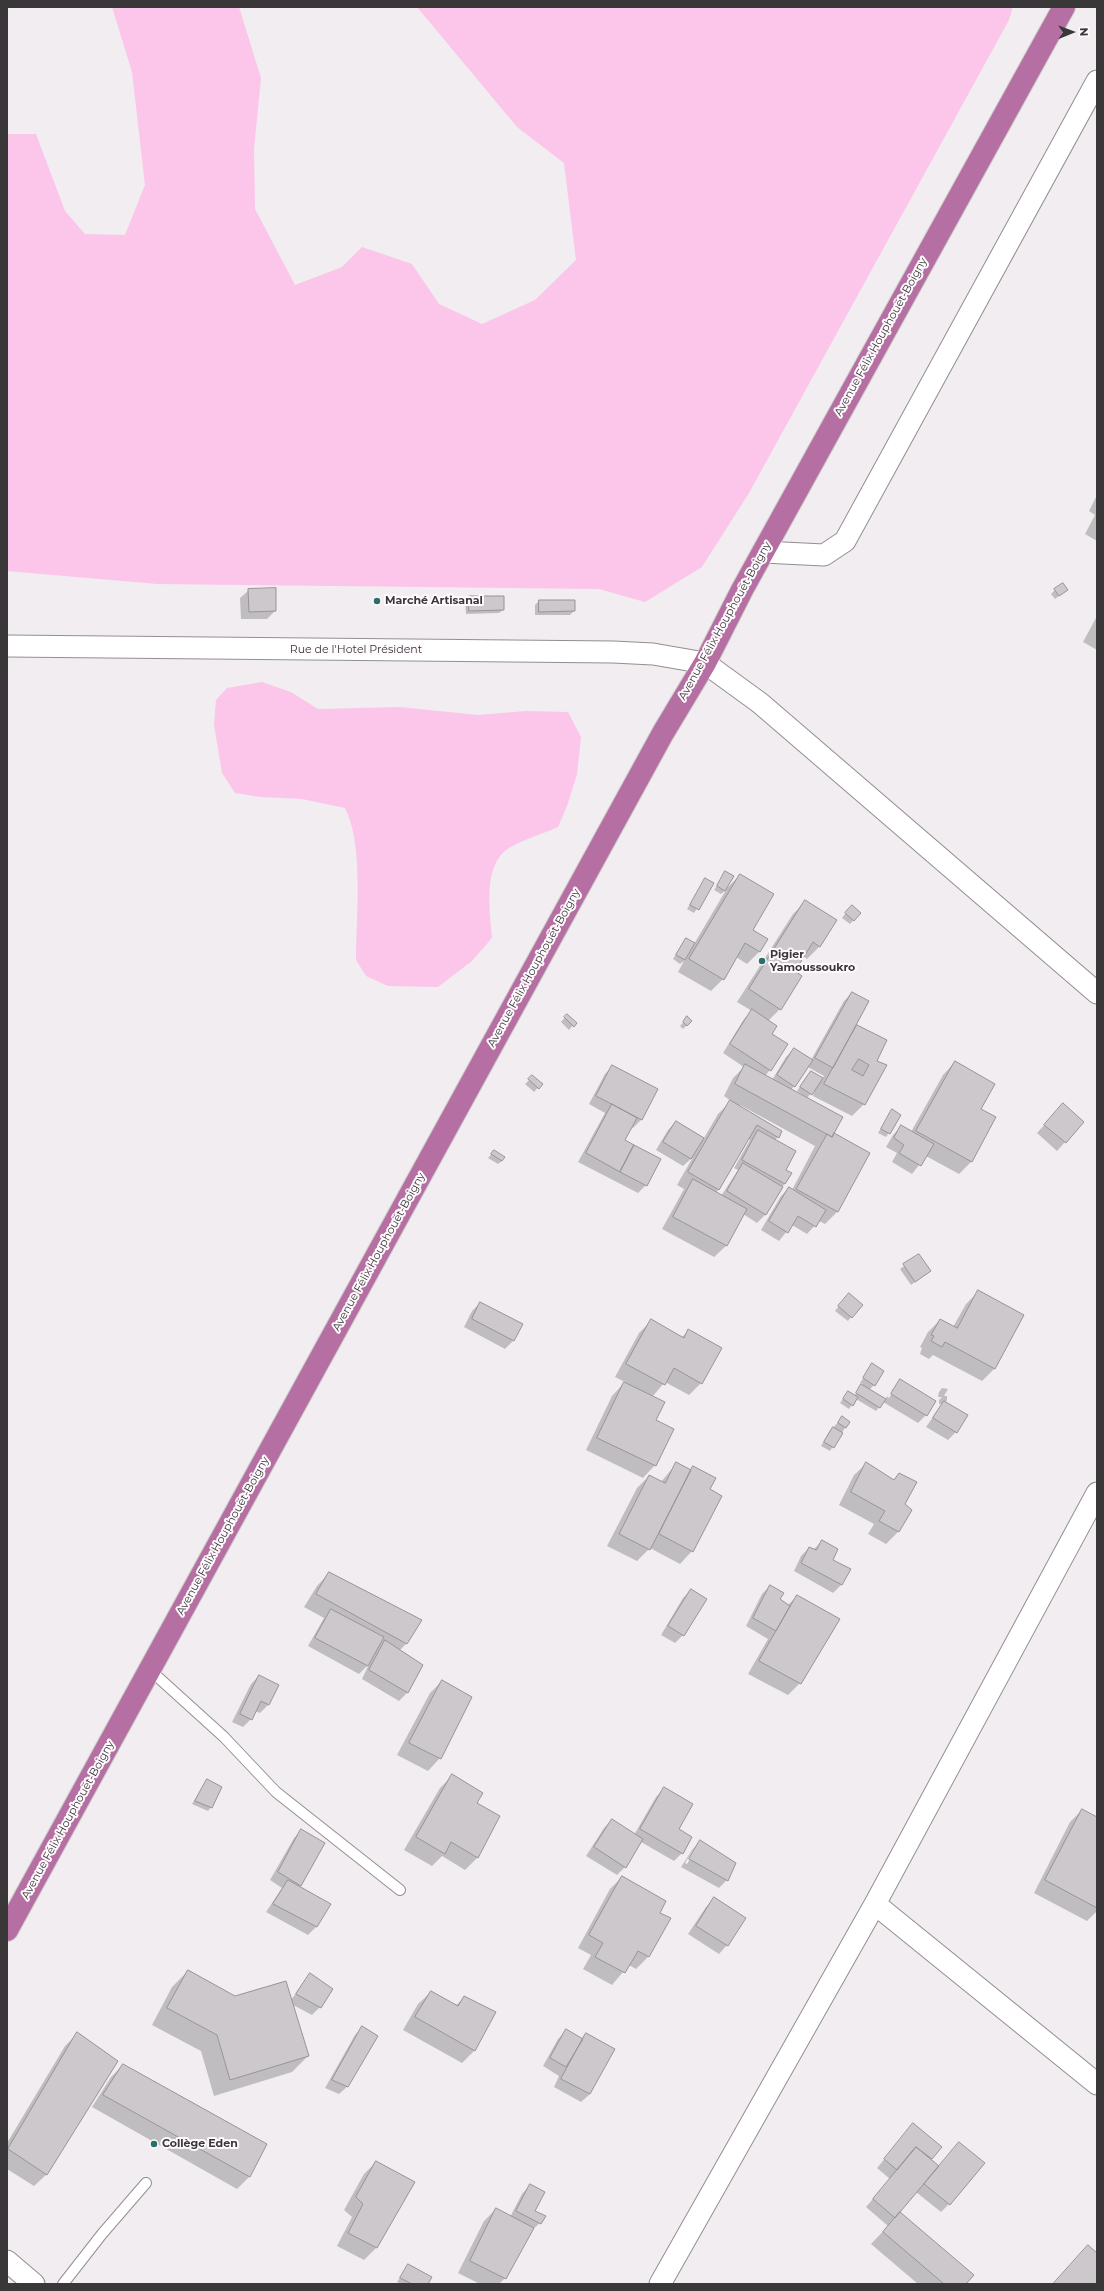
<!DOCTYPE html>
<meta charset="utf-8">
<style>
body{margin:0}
#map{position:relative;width:1104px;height:2291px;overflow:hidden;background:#f1edf0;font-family:Montserrat,sans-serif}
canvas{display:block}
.frame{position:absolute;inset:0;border:8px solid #393738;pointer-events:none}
.north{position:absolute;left:1052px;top:12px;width:40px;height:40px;-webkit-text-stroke:3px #fffafd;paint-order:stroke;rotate:89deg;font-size:11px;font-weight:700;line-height:16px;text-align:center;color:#393738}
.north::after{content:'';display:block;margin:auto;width:14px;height:18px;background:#393738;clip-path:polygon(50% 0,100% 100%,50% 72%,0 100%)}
</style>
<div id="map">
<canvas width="1104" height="2291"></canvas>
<div class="frame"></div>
<div class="north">N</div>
</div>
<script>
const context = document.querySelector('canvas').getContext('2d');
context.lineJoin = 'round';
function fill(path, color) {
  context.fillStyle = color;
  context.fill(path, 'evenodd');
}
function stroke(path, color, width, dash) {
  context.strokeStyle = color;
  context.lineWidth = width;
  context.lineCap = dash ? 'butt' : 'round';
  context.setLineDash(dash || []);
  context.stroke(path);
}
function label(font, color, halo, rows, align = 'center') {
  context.font = font + ' Montserrat,sans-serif';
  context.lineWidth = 4;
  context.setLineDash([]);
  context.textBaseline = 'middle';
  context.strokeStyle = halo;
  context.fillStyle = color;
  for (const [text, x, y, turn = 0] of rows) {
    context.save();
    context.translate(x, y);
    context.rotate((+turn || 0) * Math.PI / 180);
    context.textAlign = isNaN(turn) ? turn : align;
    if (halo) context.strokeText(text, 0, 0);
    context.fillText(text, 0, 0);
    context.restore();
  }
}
fill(new Path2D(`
 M 112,7 L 239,7 L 261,78 L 254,149 L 255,209 L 295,285 L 342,267 L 362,247 L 412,264 L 439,304 L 482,324 L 535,300 L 576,260 L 564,163 L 517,127 L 417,7 L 1013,7 L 1009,20 L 749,493 L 702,567 L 645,602 L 599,589 L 157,584 L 7,571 L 7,134 L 36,134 L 65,211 L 85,234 L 125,235 L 145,185 L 132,72 Z
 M 262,682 L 291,692 L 318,709 L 400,707 L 478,715 L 526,711 L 568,712 L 581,737 L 577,774 L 567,806 L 558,827 C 543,834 524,839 509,848 C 482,865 490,911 492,938 L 472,961 L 438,987 L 388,986 L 366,976 L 356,960 C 356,917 364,845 345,808 L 302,799 L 260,797 L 235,793 L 222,773 L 214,725 L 216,700 L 227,688 Z`), '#fbc6ea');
fill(new Path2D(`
 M 1097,495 L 1097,541 L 1085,534 L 1095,515 L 1089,511 Z
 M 249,590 L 275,611 L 267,619 L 241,619 L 240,598 Z
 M 1055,590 L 1063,593 L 1055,599 L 1051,594 Z
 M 469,597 L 503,610 L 499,613 L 466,614 L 465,601 Z
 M 539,601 L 574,611 L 570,615 L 535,615 L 535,605 Z
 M 1097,616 L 1097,650 L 1083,642 Z
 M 726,872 L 727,888 L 740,875 L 752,930 L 767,939 L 759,952 L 747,964 L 736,957 L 723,979 L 711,991 L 678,972 L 684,961 L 680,964 L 673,959 L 686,939 L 694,944 L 726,890 L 721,894 L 714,890 Z
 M 705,879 L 713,884 L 694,913 L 687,909 Z
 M 806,901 L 820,946 L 807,959 L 803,956 L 793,971 L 780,1009 L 768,1021 L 771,1034 L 770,1070 L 765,1076 L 772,1080 L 786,1057 L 794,1049 L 811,1060 L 844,1001 L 852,993 L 854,1029 L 857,1026 L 875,1061 L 864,1104 L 852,1116 L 813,1096 L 816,1087 L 807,1098 L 797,1091 L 807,1076 L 811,1072 L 822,1079 L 824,1076 L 808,1067 L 791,1090 L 832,1134 L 868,1153 L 837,1212 L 825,1224 L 819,1221 L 807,1234 L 792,1225 L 779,1241 L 761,1230 L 781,1196 L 789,1188 L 792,1190 L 815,1146 L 740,1105 L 739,1107 L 778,1137 L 775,1140 L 785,1170 L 785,1183 L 765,1215 L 757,1223 L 743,1214 L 727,1245 L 714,1257 L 662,1229 L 684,1189 L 677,1185 L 693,1157 L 683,1166 L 656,1150 L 668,1130 L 676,1122 L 704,1138 L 718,1114 L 731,1101 L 724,1096 L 733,1078 L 744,1067 L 723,1053 L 744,1019 L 752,1011 L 737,1002 L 793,914 ZM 748,1139 L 750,1140 L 734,1168 L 738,1170 L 721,1196 L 716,1193 Z
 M 848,910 L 860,913 L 850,924 L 842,918 Z
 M 567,1015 L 575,1023 L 569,1030 L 561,1022 Z
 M 687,1018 L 691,1021 L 683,1029 L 680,1026 Z
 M 955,1062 L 980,1109 L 995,1118 L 971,1162 L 959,1174 L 926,1156 L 912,1174 L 892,1162 L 897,1153 L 886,1147 L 893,1135 L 901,1127 L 911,1132 L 943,1075 Z
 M 613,1066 L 657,1090 L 641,1120 L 633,1128 L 631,1127 L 624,1141 L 646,1185 L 638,1193 L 578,1162 L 605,1113 L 589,1104 L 605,1074 Z
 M 532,1077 L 541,1084 L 534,1092 L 525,1084 Z
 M 1063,1104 L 1083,1122 L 1057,1151 L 1037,1133 Z
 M 892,1111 L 900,1116 L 886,1137 L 878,1133 Z
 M 494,1151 L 502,1161 L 498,1164 L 488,1158 Z
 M 919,1255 L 930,1271 L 911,1285 L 900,1269 Z
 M 978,1292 L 1023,1316 L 994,1369 L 982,1381 L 933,1355 L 929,1359 L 920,1354 L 922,1348 L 920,1347 L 928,1332 L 940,1320 L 953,1327 L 966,1304 Z
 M 845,1298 L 851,1317 L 848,1321 L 835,1311 Z
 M 480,1303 L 513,1341 L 505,1349 L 464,1327 L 472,1311 Z
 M 651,1321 L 681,1338 L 689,1330 L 701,1383 L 689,1395 L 665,1382 L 652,1397 L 655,1421 L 655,1465 L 643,1478 L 586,1450 L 612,1396 L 625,1382 L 615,1377 L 639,1333 Z
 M 872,1365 L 874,1385 L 869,1390 L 885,1399 L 900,1380 L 926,1415 L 918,1423 L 883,1402 L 876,1411 L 856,1399 L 849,1409 L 840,1403 L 848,1392 L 854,1396 L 863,1384 L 860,1383 ZM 893,1388 L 895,1388 L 889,1398 L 887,1397 Z
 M 942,1388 L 948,1389 L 944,1396 L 947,1396 L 947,1400 L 945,1403 L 956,1432 L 948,1440 L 926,1427 L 942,1404 L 939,1404 L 939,1400 L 942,1397 L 938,1397 L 939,1392 Z
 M 842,1418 L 845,1428 L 830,1451 L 821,1446 L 829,1432 Z
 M 867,1463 L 893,1480 L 900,1474 L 904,1504 L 898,1532 L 886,1544 L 868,1534 L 874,1524 L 839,1505 L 854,1475 Z
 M 676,1464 L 690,1471 L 694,1467 L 708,1490 L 692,1551 L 680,1564 L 650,1548 L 637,1561 L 607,1546 L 637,1488 L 649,1476 L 661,1482 Z
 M 822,1541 L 831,1560 L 849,1569 L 841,1585 L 833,1593 L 794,1571 L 801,1556 L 809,1548 L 813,1550 Z
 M 329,1573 L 407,1643 L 399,1651 L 422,1665 L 407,1693 L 399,1701 L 362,1679 L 369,1664 L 359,1674 L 308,1646 L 324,1618 L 304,1607 L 317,1586 Z
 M 770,1586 L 779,1600 L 788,1605 L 797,1596 L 800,1683 L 788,1695 L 748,1674 L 768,1639 L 746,1626 L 762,1594 Z
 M 691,1590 L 705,1599 L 683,1635 L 675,1643 L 661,1635 L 683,1598 Z
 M 259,1676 L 278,1685 L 268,1705 L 260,1713 L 255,1711 L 251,1719 L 243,1727 L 232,1722 L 251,1684 Z
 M 442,1681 L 470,1698 L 440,1758 L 428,1771 L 397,1755 L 430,1693 Z
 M 452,1776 L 476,1803 L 478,1857 L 465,1870 L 442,1856 L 432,1866 L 404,1850 L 440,1788 Z
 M 207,1780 L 211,1807 L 208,1811 L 192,1804 Z
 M 664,1789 L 677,1830 L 691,1838 L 682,1853 L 674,1861 L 641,1842 L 625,1867 L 617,1875 L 586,1856 L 604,1828 L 612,1820 L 634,1835 L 656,1797 Z
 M 1082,1810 L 1097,1818 L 1097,1911 L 1087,1921 L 1034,1893 L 1070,1822 Z
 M 302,1830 L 323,1844 L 299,1887 L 330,1904 L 316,1927 L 308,1935 L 266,1912 L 282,1888 L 270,1880 L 294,1838 Z
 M 700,1842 L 727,1880 L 719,1888 L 681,1867 L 692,1850 ZM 693,1850 L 695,1850 L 687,1864 L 685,1863 Z
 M 622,1877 L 659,1913 L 670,1919 L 648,1957 L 636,1969 L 629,1965 L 612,1985 L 583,1969 L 591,1955 L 578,1948 L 610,1889 Z
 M 714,1899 L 745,1918 L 727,1945 L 719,1954 L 688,1934 L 706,1907 Z
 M 188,1971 L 235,1997 L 291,2000 L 310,1974 L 320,2007 L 312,2015 L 293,2005 L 308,2056 L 292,2072 L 214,2096 L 201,2051 L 152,2025 L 172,1987 Z
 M 431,1992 L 455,2006 L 464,1998 L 495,2013 L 474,2051 L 462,2063 L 403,2030 L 418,2004 Z
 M 363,2027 L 348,2086 L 339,2094 L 325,2088 L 355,2035 Z
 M 566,2031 L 581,2039 L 586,2034 L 613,2049 L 590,2094 L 581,2102 L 554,2087 L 559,2076 L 543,2066 L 558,2039 Z
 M 77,2034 L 47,2174 L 34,2186 L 7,2169 L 7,2143 L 65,2046 Z
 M 123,2065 L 266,2144 L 249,2177 L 237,2189 L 92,2107 L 111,2077 Z
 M 913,2125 L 941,2147 L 931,2159 L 938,2167 L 949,2204 L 941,2212 L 916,2192 L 899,2212 L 965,2284 L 918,2284 L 871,2244 L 888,2226 L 866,2207 L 890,2179 L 877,2168 Z
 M 376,2162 L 414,2183 L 376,2248 L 364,2260 L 337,2246 L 352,2217 L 344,2210 L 364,2174 Z
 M 530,2185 L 534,2211 L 540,2223 L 531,2231 L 505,2278 L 499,2284 L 480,2284 L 458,2273 L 484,2221 L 496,2209 L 510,2217 L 522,2194 Z
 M 408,2266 L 427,2284 L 401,2284 L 397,2282 Z`), '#0003');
const building = new Path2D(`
 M 1063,583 L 1068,590 L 1059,596 L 1054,589 Z
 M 276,588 L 276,611 L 249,612 L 248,589 Z
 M 469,596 L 504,596 L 504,610 L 469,611 Z
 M 539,600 L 575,600 L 575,611 L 539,612 Z
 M 725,871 L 734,876 L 725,891 L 717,886 Z
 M 740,874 L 774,894 L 753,930 L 768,939 L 760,952 L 745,943 L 724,980 L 689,959 Z
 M 705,878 L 714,883 L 699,910 L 690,905 Z
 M 805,900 L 837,920 L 820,947 L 813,942 L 795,971 L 802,976 L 781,1010 L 749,989 Z
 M 852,905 L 861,913 L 854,921 L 845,913 Z
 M 686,938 L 695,943 L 685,960 L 676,955 Z
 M 852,992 L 869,1001 L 833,1068 L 815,1058 Z
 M 752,1009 L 777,1026 L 772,1034 L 788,1044 L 771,1071 L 730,1044 Z
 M 567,1014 L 577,1023 L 574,1027 L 564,1017 Z
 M 687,1016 L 692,1021 L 687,1026 L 683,1022 Z
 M 857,1025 L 887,1040 L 877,1061 L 887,1065 L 865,1105 L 824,1084 ZM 859,1059 L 869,1065 L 863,1076 L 852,1070 Z
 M 794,1048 L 813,1060 L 795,1087 L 777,1075 Z
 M 955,1061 L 995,1084 L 981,1109 L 996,1117 L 972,1162 L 916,1131 Z
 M 745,1064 L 843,1117 L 832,1137 L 735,1084 Z
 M 612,1065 L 658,1089 L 642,1120 L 596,1096 Z
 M 811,1071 L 823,1078 L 812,1095 L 800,1087 Z
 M 532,1075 L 543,1084 L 539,1089 L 528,1079 Z
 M 730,1100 L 782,1131 L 779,1138 L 757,1125 L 719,1190 L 688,1172 Z
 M 1063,1103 L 1084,1122 L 1066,1143 L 1044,1125 Z
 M 612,1104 L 637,1118 L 625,1140 L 634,1145 L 620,1172 L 586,1153 Z
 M 892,1109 L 901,1115 L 890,1134 L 881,1129 Z
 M 676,1121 L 704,1138 L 691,1159 L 663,1142 Z
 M 901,1125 L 934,1144 L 921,1166 L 899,1153 L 904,1145 L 894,1138 Z
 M 758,1130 L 796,1151 L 786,1170 L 792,1173 L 785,1184 L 742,1160 Z
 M 834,1133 L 870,1153 L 838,1212 L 796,1189 L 827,1134 L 832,1137 Z
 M 634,1145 L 661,1159 L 647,1186 L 620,1172 Z
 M 494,1150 L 505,1157 L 502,1161 L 491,1154 Z
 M 743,1163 L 783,1187 L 766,1215 L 727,1191 Z
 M 693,1179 L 747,1209 L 727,1246 L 673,1217 Z
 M 789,1187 L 826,1210 L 816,1227 L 798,1216 L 788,1233 L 769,1221 Z
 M 919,1254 L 931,1271 L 915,1282 L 903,1264 Z
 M 978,1290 L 1024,1315 L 995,1369 L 945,1342 L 942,1347 L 931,1341 L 934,1336 L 931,1335 L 940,1319 L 957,1328 Z
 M 849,1293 L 863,1305 L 852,1318 L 838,1306 Z
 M 480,1302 L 523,1324 L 514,1341 L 472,1319 Z
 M 651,1319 L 684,1338 L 688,1329 L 722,1348 L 702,1384 L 674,1368 L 665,1385 L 626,1364 Z
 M 872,1363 L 884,1371 L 875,1386 L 863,1378 Z
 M 900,1379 L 936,1401 L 927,1416 L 891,1394 Z
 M 624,1382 L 665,1402 L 656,1420 L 674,1429 L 656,1466 L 597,1438 Z
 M 861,1384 L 886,1399 L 880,1408 L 856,1393 Z
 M 848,1391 L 858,1397 L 853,1406 L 843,1399 Z
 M 944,1401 L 968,1415 L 957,1433 L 933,1418 Z
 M 842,1416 L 850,1422 L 846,1428 L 838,1423 Z
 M 833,1427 L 843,1433 L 834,1448 L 824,1442 Z
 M 676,1462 L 691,1470 L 650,1550 L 619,1534 L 649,1475 L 665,1483 Z
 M 866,1462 L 894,1480 L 899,1473 L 917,1482 L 905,1504 L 912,1510 L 899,1532 L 879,1521 L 885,1511 L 851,1492 Z
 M 693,1466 L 716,1478 L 710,1489 L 722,1496 L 693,1552 L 659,1534 Z
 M 822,1540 L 838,1549 L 833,1560 L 851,1569 L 842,1585 L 801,1563 L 809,1547 L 816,1550 Z
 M 329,1572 L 422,1620 L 407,1644 L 316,1594 Z
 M 770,1585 L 784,1593 L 780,1599 L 790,1606 L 776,1631 L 753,1618 Z
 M 691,1589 L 707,1599 L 684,1636 L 668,1626 Z
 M 797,1595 L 840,1619 L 801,1684 L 759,1661 Z
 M 331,1609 L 384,1637 L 368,1666 L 315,1638 Z
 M 385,1640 L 423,1665 L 408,1693 L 369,1670 Z
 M 259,1675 L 279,1685 L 269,1705 L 261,1701 L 252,1720 L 240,1714 Z
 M 442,1680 L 472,1697 L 441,1759 L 409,1743 Z
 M 452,1774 L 483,1793 L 477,1803 L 500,1816 L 478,1858 L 451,1842 L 445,1854 L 416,1837 Z
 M 207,1779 L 222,1787 L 212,1808 L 195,1801 Z
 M 664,1787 L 693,1804 L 679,1829 L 692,1837 L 683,1854 L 640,1829 Z
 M 1082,1809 L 1097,1817 L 1097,1908 L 1045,1880 Z
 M 612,1819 L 643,1839 L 626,1868 L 594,1847 Z
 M 301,1829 L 325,1843 L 301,1886 L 278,1872 Z
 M 700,1840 L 736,1863 L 728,1881 L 689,1859 Z
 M 622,1876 L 666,1901 L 660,1913 L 671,1918 L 649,1957 L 638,1951 L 625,1973 L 595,1957 L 603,1943 L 589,1935 Z
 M 288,1880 L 331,1904 L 317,1927 L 273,1904 Z
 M 714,1897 L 746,1918 L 728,1946 L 696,1926 Z
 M 188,1970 L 235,1996 L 286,1981 L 309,2056 L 230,2080 L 217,2035 L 167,2008 Z
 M 310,1973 L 333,1989 L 321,2008 L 296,1994 Z
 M 431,1991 L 458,2006 L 464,1996 L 496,2012 L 475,2051 L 415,2017 Z
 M 362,2026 L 378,2036 L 348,2087 L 332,2080 Z
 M 566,2029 L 583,2039 L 566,2067 L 550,2058 Z
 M 77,2032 L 118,2061 L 47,2175 L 8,2149 Z
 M 586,2033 L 615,2049 L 590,2094 L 561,2079 Z
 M 123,2064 L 267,2144 L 250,2177 L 103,2095 Z
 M 913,2123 L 942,2147 L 932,2159 L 916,2147 L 897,2170 L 884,2159 Z
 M 959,2142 L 985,2163 L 950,2205 L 924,2184 Z
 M 916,2147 L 939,2166 L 895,2218 L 873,2199 Z
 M 376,2161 L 415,2182 L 377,2248 L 348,2233 L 363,2204 L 356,2197 Z
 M 530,2184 L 545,2192 L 535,2211 L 546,2216 L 541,2224 L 516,2211 Z
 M 496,2208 L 534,2228 L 506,2279 L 470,2261 Z
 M 900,2212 L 974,2275 L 966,2284 L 944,2284 L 883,2232 Z
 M 1088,2245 L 1097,2253 L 1097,2284 L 1053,2284 Z
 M 408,2264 L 432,2277 L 428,2284 L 412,2284 L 400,2278 Z`);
fill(building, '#ccc8cb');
stroke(building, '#979396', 1);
const lane = new Path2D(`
 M 150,1670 L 224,1737 L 276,1792 L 400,1890
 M 63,2284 L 102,2234 L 146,2183`);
const street = new Path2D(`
 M 763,552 L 824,555 L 845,541 L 1097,81
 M 7,646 L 613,652 L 653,654 L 705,663 L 760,703 L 1097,993
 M 875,1904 L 1097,2084
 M 7,2261 L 34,2284
 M 660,2284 L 875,1904 L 1097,1493`);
const highway = new Path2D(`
 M 7,1930 L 663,733 L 705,663 L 742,590 L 1064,7`);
stroke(lane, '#938f91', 12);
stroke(street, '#938f91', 23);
stroke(highway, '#cccbcb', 24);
stroke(lane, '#fff', 10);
stroke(street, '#fff', 21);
stroke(highway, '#b66fa2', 22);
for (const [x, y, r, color] of [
 [377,601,4,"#27706b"],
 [762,961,4,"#27706b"],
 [154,2144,4,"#27706b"]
]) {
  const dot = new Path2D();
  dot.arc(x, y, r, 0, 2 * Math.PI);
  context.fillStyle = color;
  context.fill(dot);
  stroke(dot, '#fffafd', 1.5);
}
label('11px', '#393738', '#fffafd', [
 ["Avenue Félix Houphouët-Boigny",881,337,-61],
 ["Avenue Félix Houphouët-Boigny",725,621,-61],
 ["Rue de l'Hotel Président",356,650],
 ["Avenue Félix Houphouët-Boigny",534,968,-61],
 ["Avenue Félix Houphouët-Boigny",379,1252,-61],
 ["Avenue Félix Houphouët-Boigny",223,1536,-61],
 ["Avenue Félix Houphouët-Boigny",68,1820,-61]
]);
label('bold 11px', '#393738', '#fffafd', [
 ["Marché Artisanal",385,601],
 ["Pigier",770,955],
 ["Yamoussoukro",770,968],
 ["Collège Eden",162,2144]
], 'left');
</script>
